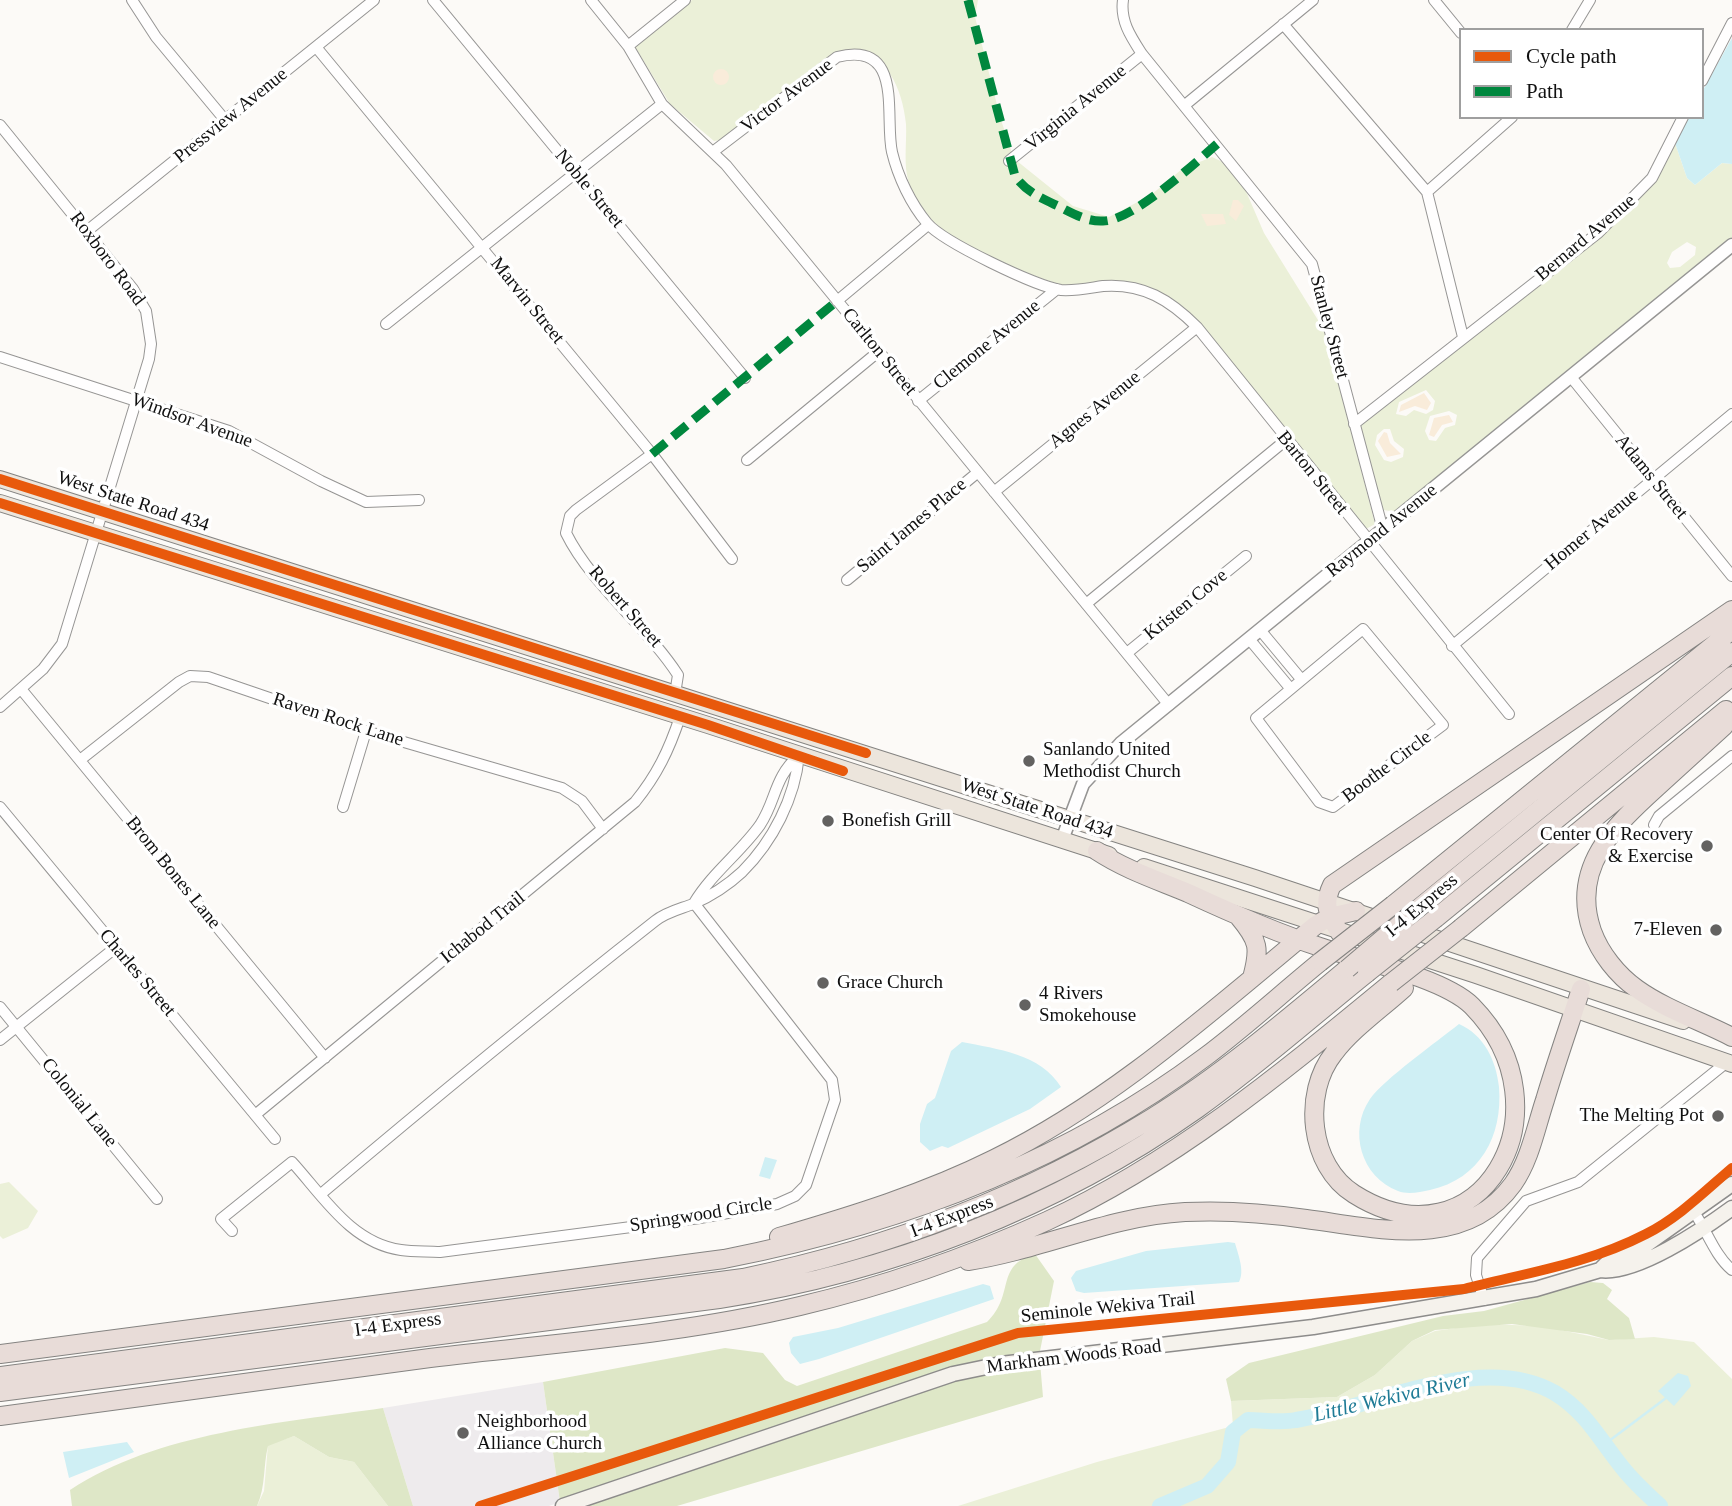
<!DOCTYPE html>
<style>
body{margin:0}
#map{position:relative;width:1732px;height:1506px;overflow:hidden;background:#fcfaf7;font-family:"Times New Roman",serif}
canvas{display:block}
.legend{position:absolute;left:1459px;top:28px;width:245px;height:91px;box-sizing:border-box;background:#fff;border:2px solid #9f9f9f;margin:0;padding:9px 12px;list-style:none;font-size:21px;color:#101010}
.legend li{display:flex;align-items:center;gap:14px;height:35px}
.legend b{width:35px;border:2px solid #9f9f9f}
</style>
<div id="map">
<canvas width="1732" height="1506"></canvas>
<ul class="legend">
<li><b style="height:9px;background:#e8590c"></b>Cycle path</li>
<li><b style="height:9px;background:#00873e"></b>Path</li>
</ul>
</div>
<script>
const context = document.querySelector('canvas').getContext('2d');
context.lineJoin = 'round';
function fill(path, color) {
  context.fillStyle = color;
  context.fill(path, 'evenodd');
}
function stroke(path, color, width, dash) {
  context.strokeStyle = color;
  context.lineWidth = width;
  context.lineCap = dash ? 'butt' : 'round';
  context.setLineDash(dash || []);
  context.stroke(path);
}
function label(font, color, halo, rows, align = 'center') {
  context.font = font + ' "Times New Roman",serif';
  context.lineWidth = 7;
  context.setLineDash([]);
  context.textBaseline = 'middle';
  context.strokeStyle = halo;
  context.fillStyle = color;
  for (const [text, x, y, turn = 0] of rows) {
    context.save();
    context.translate(x, y);
    context.rotate((+turn || 0) * Math.PI / 180);
    context.textAlign = isNaN(turn) ? turn : align;
    if (halo) context.strokeText(text, 0, 0);
    context.fillText(text, 0, 0);
    context.restore();
  }
}
fill(new Path2D(`
 M 543,1382 L 560,1502 L 549,1506 L 413,1506 L 383,1408 Z`), '#eeebed');
fill(new Path2D(`
 M 692,0 L 978,0 L 975,17 L 1000,117 L 1012,153 L 1003,161 L 1008,168 L 1017,161 L 1073,206 L 1109,217 L 1151,195 L 1182,169 L 1212,157 L 1227,164 L 1242,182 L 1264,233 L 1326,333 L 1375,524 L 1366,529 L 1360,527 L 1204,327 C 1177,297 1147,280 1106,282 C 1092,282 1078,288 1063,285 C 1038,280 948,240 931,219 C 924,210 912,194 909,183 C 903,166 907,142 906,124 C 902,83 881,42 837,53 L 721,140 L 714,141 L 670,104 L 635,47 Z
 M 1675,143 L 1687,178 L 1695,185 L 1722,163 L 1732,164 L 1732,237 L 1397,512 L 1383,510 L 1359,426 L 1601,236 L 1655,181 ZM 1687,242 L 1696,247 L 1695,255 L 1680,267 L 1670,268 L 1667,263 L 1672,252 ZM 1426,390 L 1435,401 L 1433,410 L 1426,414 L 1414,410 L 1406,416 L 1396,414 L 1399,402 ZM 1449,411 L 1457,415 L 1455,425 L 1445,428 L 1436,441 L 1429,440 L 1425,431 L 1430,416 ZM 1384,429 L 1390,429 L 1394,441 L 1404,449 L 1403,457 L 1391,462 L 1384,460 L 1375,445 L 1377,435 Z
 M 9,1182 L 38,1211 L 28,1228 L 3,1239 L 0,1236 L 0,1184 Z
 M 1483,1324 L 1541,1326 L 1609,1340 L 1654,1337 L 1694,1342 L 1732,1379 L 1732,1506 L 958,1506 L 1097,1462 L 1233,1426 L 1231,1401 L 1337,1397 L 1375,1375 L 1412,1341 L 1435,1331 Z
 M 294,1436 L 329,1457 L 354,1462 L 388,1506 L 257,1506 L 264,1491 L 268,1445 Z`), '#ebf0d8');
fill(new Path2D(`
 M 1035,1254 L 1054,1281 L 1040,1351 L 952,1370 L 560,1502 L 543,1382 L 725,1348 L 763,1353 L 785,1380 L 797,1386 L 987,1322 C 1016,1294 994,1266 1035,1254 Z
 M 1590,1282 L 1603,1283 L 1612,1290 L 1607,1299 L 1629,1318 L 1635,1339 L 1609,1340 L 1587,1334 L 1512,1324 L 1435,1330 L 1412,1341 L 1375,1375 L 1337,1397 L 1231,1401 L 1226,1379 L 1249,1363 L 1443,1316 L 1484,1311 Z
 M 1040,1362 L 1043,1397 L 677,1506 L 577,1506 L 954,1379 Z
 M 383,1408 L 413,1506 L 388,1506 L 354,1462 L 329,1457 L 294,1436 L 268,1446 C 263,1466 266,1486 257,1506 L 72,1506 L 70,1490 C 158,1432 281,1423 383,1408 Z`), '#dee7c7');
fill(new Path2D(`
 M713 77a8 8 0 1 1 16 0a8 8 0 1 1-16 0Z
 M 1233,200 L 1238,200 L 1244,206 L 1236,221 L 1229,215 Z
 M 1201,214 L 1223,214 L 1226,224 L 1207,226 Z
 M 1424,393 L 1431,403 L 1427,410 L 1415,406 L 1399,412 L 1401,405 Z
 M 1449,415 L 1453,422 L 1442,425 L 1434,437 L 1429,435 L 1434,418 Z
 M 1384,432 L 1387,433 L 1390,443 L 1401,454 L 1387,457 L 1378,441 Z`), '#f9ecda');
fill(new Path2D(`
 M 1732,38 L 1732,164 L 1722,163 L 1695,185 L 1687,178 L 1675,143 L 1689,117 L 1702,117 L 1702,92 Z
 M 1459,1024 C 1484,1035 1496,1060 1499,1087 C 1503,1136 1480,1179 1430,1190 C 1420,1192 1408,1195 1398,1191 C 1361,1177 1348,1131 1370,1099 C 1383,1080 1438,1041 1459,1024 Z
 M 962,1042 C 997,1049 1041,1054 1061,1087 L 1030,1109 L 948,1148 L 942,1146 L 930,1151 L 920,1142 L 920,1124 L 927,1104 L 935,1098 L 951,1051 Z
 M 765,1157 L 777,1160 L 770,1179 L 759,1176 Z
 M 1228,1242 L 1235,1243 C 1238,1254 1245,1271 1239,1282 L 1084,1293 L 1076,1291 L 1071,1278 L 1076,1271 L 1146,1251 Z
 M 983,1284 L 990,1286 L 994,1299 L 819,1359 L 800,1364 L 791,1353 L 789,1343 L 793,1337 L 838,1328 Z
 M 1678,1373 L 1688,1376 L 1691,1386 L 1674,1406 L 1658,1391 Z
 M 127,1442 L 134,1452 L 69,1478 L 63,1452 Z`), '#cfeff4');
stroke(new Path2D(`
 M 1605,1444 L 1666,1398`), '#cfeff4', 2.5);
stroke(new Path2D(`
 M 1160,1506 L 1207,1486 L 1228,1462 L 1233,1432 L 1248,1420 C 1263,1420 1280,1423 1296,1420 C 1373,1408 1482,1350 1555,1393 C 1588,1413 1602,1444 1626,1472 C 1636,1484 1648,1495 1660,1506`), '#cfeff4', 16);
const minor = new Path2D(`
 M 132,0 L 156,37 L 225,120
 M 433,0 L 745,378
 M 591,0 L 628,46 L 662,104 L 726,165 L 1169,705
 M 1123,0 C 1120,21 1131,37 1142,54 L 1312,264 L 1383,530
 M 1434,0 L 1461,33
 M 1283,24 L 1427,192 L 1463,337
 M 1572,30 L 1590,0
 M 628,46 L 685,0
 M 316,47 L 652,454 L 732,559
 M 1702,81 L 1732,23
 M 1185,105 L 1313,0
 M 0,125 L 133,289 L 146,311 L 151,344 L 149,359 L 62,644 L 43,669 L 0,707
 M 714,151 L 837,57 C 905,40 884,117 892,152 C 898,177 911,204 927,223 C 943,242 1037,287 1061,290 C 1076,291 1089,288 1103,286 C 1143,283 1170,300 1197,327 L 1509,714
 M 1009,161 L 1142,54
 M 1427,192 L 1512,117
 M 87,231 L 374,0
 M 837,301 L 928,225
 M 386,324 L 662,104
 M 0,357 L 229,431 L 321,481 L 366,502 L 419,500
 M 1571,377 L 1732,576
 M 918,401 L 1057,289
 M 1354,424 L 1598,233 L 1652,178 L 1683,117
 M 652,454 L 576,510 L 570,516 L 566,533 C 591,584 647,627 678,675 L 675,694
 M 747,460 L 878,352
 M 994,492 L 1197,327
 M 847,580 L 977,473
 M 1086,604 L 1286,440
 M 1363,629 L 1443,725 L 1333,807 L 1319,802 L 1256,718 Z
 M 1261,631 L 1301,679
 M 1250,640 L 1290,688
 M 1452,646 L 1732,414
 M 1127,653 L 1246,556
 M 21,689 L 325,1058
 M 80,760 L 179,682 L 190,676 L 208,677 L 366,731 L 562,788 L 582,801 L 603,829
 M 0,807 L 275,1139
 M 343,807 L 366,731
 M 1654,825 L 1659,816 L 1732,756
 M 694,903 C 712,873 740,853 760,825 C 777,799 773,779 799,755
 M 0,1007 L 157,1199
 M 0,1040 L 115,948
 M 255,1115 L 635,802 C 657,775 669,750 680,717
 M 321,1194 C 431,1101 542,1010 655,921 C 666,912 680,909 693,904 C 711,896 728,885 742,872 C 773,841 795,798 799,755
 M 1694,1212 C 1707,1231 1715,1256 1732,1270
 M 232,1231 L 221,1219 L 292,1162 C 323,1196 351,1243 401,1250 C 414,1252 427,1251 440,1252 L 700,1218 L 777,1204 L 795,1196 L 806,1185 L 835,1100 L 832,1080 L 694,903
 M 1484,1300 L 1476,1275 L 1477,1258 L 1526,1201 L 1578,1182 L 1727,1062`);
const tertiary = new Path2D(`
 M 1062,840 L 1083,784 L 1121,743 L 1732,245`);
const secondary = new Path2D(`
 M 1600,1270 C 1636,1275 1702,1230 1732,1208
 M 563,1506 L 953,1374 L 1001,1364 L 1313,1327 L 1536,1289 L 1600,1270 L 1609,1261 L 1643,1247 L 1732,1184`);
const primary = new Path2D(`
 M 0,479 L 1255,878 L 1683,1021
 M 0,503 L 708,725 L 1109,855
 M 1144,867 L 1476,975 L 1732,1064`);
const motorway = new Path2D(`
 M 1732,715 L 1724,726 C 1702,746 1679,767 1657,787 C 1614,826 1570,868 1592,931 C 1600,953 1617,975 1637,989 C 1665,1009 1701,1021 1732,1037
 M 1097,851 C 1126,870 1157,880 1188,893 C 1231,913 1274,932 1320,947 C 1360,960 1444,978 1472,1006 C 1574,1110 1479,1273 1354,1194 C 1309,1166 1302,1093 1334,1053 C 1352,1029 1381,1009 1404,988
 M 1393,905 L 1732,630
 M 1414,912 L 1732,652
 M 1239,917 C 1259,941 1260,948 1252,978
 M 1436,918 L 1732,676
 M 1461,928 L 1726,710
 M 1340,933 C 1329,915 1322,906 1332,885 L 1732,610
 M 779,1237 C 851,1216 926,1193 994,1159 C 1113,1101 1214,1009 1316,925 L 1330,917 L 1356,911
 M 968,1261 C 1041,1250 1110,1216 1185,1212 C 1225,1210 1266,1213 1306,1219 C 1376,1228 1464,1252 1513,1184 C 1530,1160 1536,1127 1545,1100 C 1556,1063 1569,1026 1581,989
 M 0,1354 L 724,1259 C 897,1225 1063,1164 1205,1057 C 1245,1027 1282,993 1320,962
 M 0,1376 L 743,1278 C 888,1248 1026,1196 1152,1118 C 1221,1075 1285,1021 1347,969
 M 0,1392 L 719,1299 C 888,1273 1057,1208 1197,1109 C 1256,1067 1311,1018 1367,973
 M 0,1416 C 143,1397 287,1377 430,1358 C 553,1343 679,1335 800,1306 C 885,1286 968,1257 1047,1221 C 1175,1162 1283,1072 1391,983`);
stroke(minor, '#969594', 12);
stroke(tertiary, '#969594', 15);
stroke(secondary, '#8d8c8b', 17);
stroke(primary, '#848381', 18);
stroke(motorway, '#848381', 20);
stroke(minor, '#fffefe', 10);
stroke(tertiary, '#fffefe', 12);
stroke(secondary, '#f5f2ec', 14);
stroke(primary, '#ece5dc', 16);
stroke(motorway, '#e8dcd8', 18);
const motorwayBridge = new Path2D(`
 M 1320,962 L 1393,905
 M 1347,969 L 1414,912
 M 1367,973 L 1436,918
 M 1391,983 L 1461,928`);
stroke(motorwayBridge, '#848381', 20, []);
stroke(motorwayBridge, '#e8dcd8', 18);
stroke(new Path2D(`
 M 968,0 L 1015,176 C 1026,192 1041,198 1058,206 C 1072,213 1087,222 1103,221 C 1132,221 1194,164 1217,144
 M 652,454 L 837,301`), '#00873e', 9, [18, 9]);
stroke(new Path2D(`
 M 0,479 L 866,753
 M 0,503 L 708,725 L 843,771
 M 480,1506 L 1018,1333 L 1464,1289 C 1526,1273 1588,1264 1646,1234 C 1678,1218 1705,1191 1732,1168`), '#e8590c', 10);
for (const [x, y, r, color] of [
 [1029,761,7,"#636261"],
 [828,821,7,"#636261"],
 [1707,846,7,"#636261"],
 [1716,930,7,"#636261"],
 [823,983,7,"#636261"],
 [1025,1005,7,"#636261"],
 [1718,1116,7,"#636261"],
 [463,1433,7,"#636261"]
]) {
  const dot = new Path2D();
  dot.arc(x, y, r, 0, 2 * Math.PI);
  context.fillStyle = color;
  context.fill(dot);
  stroke(dot, '#fff', 2.5);
}
label('19px', '#101010', '#fff', [
 ["Victor Avenue",787,96,-37],
 ["Virginia Avenue",1076,108,-39],
 ["Pressview Avenue",231,116,-39],
 ["Noble Street",589,189,50],
 ["Bernard Avenue",1586,238,-40],
 ["Roxboro Road",107,259,53],
 ["Marvin Street",527,301,51],
 ["Stanley Street",1329,327,75],
 ["Clemone Avenue",987,345,-39],
 ["Carlton Street",879,352,51],
 ["Agnes Avenue",1095,410,-39],
 ["Windsor Avenue",192,421,20],
 ["Barton Street",1312,473,51],
 ["Adams Street",1651,477,51],
 ["West State Road 434",133,502,18],
 ["Saint James Place",912,526,-40],
 ["Homer Avenue",1592,530,-40],
 ["Raymond Avenue",1382,531,-39],
 ["Kristen Cove",1186,605,-39],
 ["Robert Street",625,607,49],
 ["Raven Rock Lane",338,720,18],
 ["Boothe Circle",1387,767,-37],
 ["West State Road 434",1037,809,18],
 ["Brom Bones Lane",173,873,51],
 ["I-4 Express",1422,906,-40],
 ["Ichabod Trail",483,928,-39],
 ["Charles Street",137,973,50],
 ["Colonial Lane",79,1103,51],
 ["Springwood Circle",701,1215,-9],
 ["I-4 Express",952,1217,-21],
 ["Seminole Wekiva Trail",1108,1308,-6],
 ["I-4 Express",398,1325,-8],
 ["Markham Woods Road",1074,1357,-7]
]);
label('19px', '#101010', '#fff', [
 ["Sanlando United",1043,750],
 ["Methodist Church",1043,772],
 ["Bonefish Grill",842,821],
 ["Center Of Recovery",1693,835,"right"],
 ["& Exercise",1693,857,"right"],
 ["7-Eleven",1702,930,"right"],
 ["Grace Church",837,983],
 ["4 Rivers",1039,994],
 ["Smokehouse",1039,1016],
 ["The Melting Pot",1704,1116,"right"],
 ["Neighborhood",477,1422],
 ["Alliance Church",477,1444]
], 'left');
label('italic 21px', '#1e7b96', '#fff', [
 ["Little Wekiva River",1392,1398,-13]
]);
</script>
